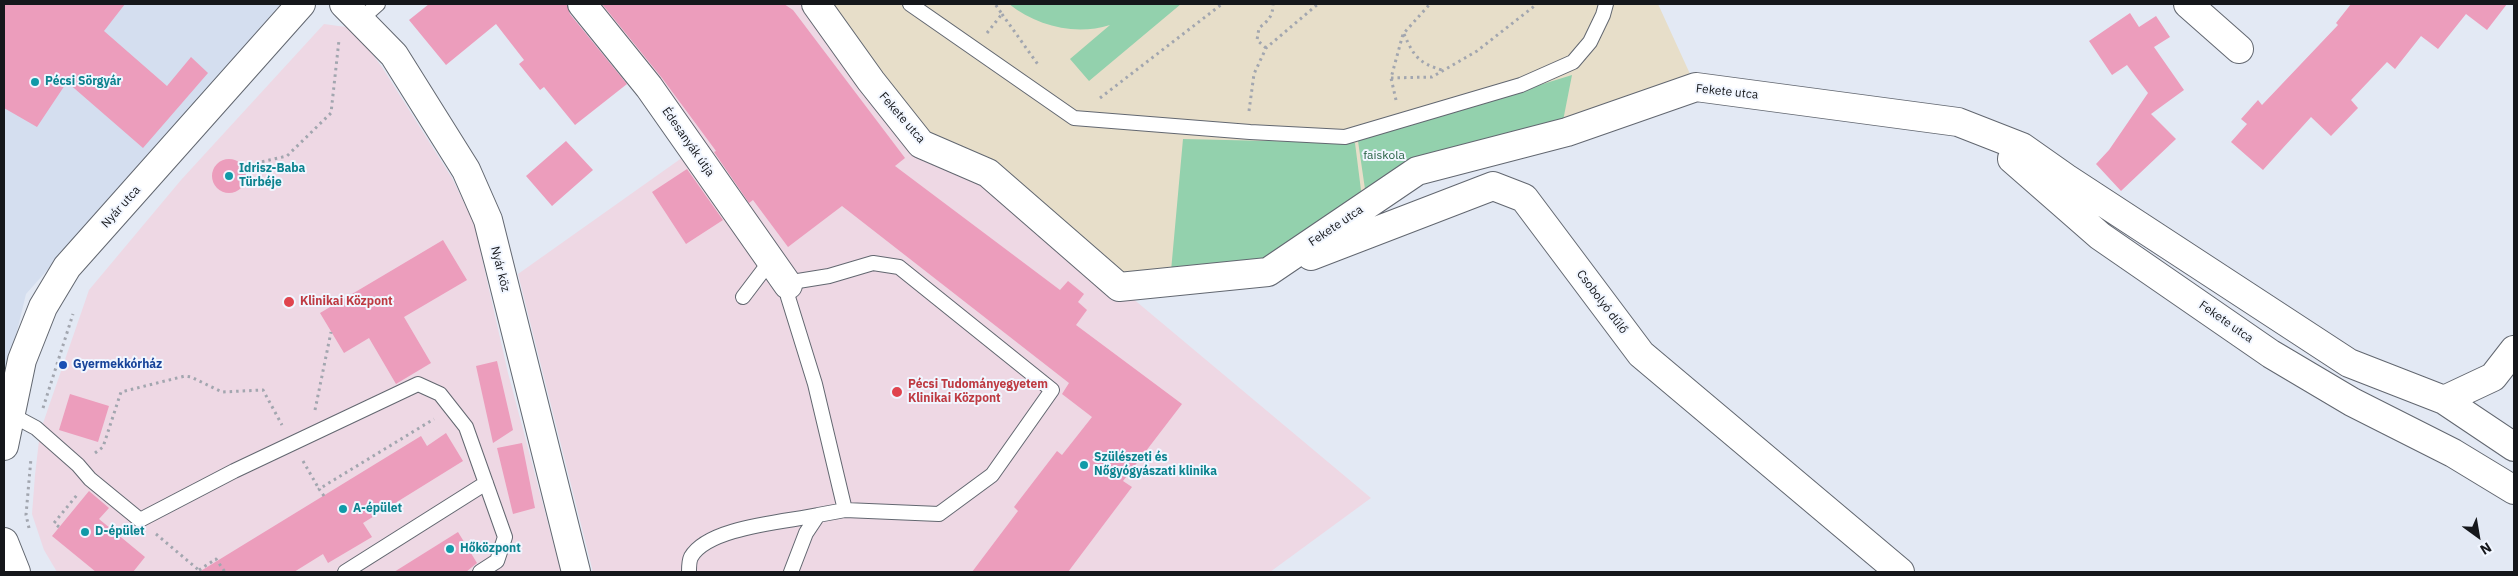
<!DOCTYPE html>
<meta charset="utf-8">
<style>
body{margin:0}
#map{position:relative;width:2518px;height:576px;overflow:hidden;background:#e3e9f4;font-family:"IBM Plex Sans",sans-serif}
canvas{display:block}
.frame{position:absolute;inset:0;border:5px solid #15171b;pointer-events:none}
.north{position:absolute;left:2453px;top:511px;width:50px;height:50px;-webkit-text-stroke:4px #f1f6ff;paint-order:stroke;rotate:148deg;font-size:14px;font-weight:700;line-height:20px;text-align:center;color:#15171b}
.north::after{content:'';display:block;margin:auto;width:18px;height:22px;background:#15171b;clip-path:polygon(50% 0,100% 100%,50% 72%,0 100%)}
</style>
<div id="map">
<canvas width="2518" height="576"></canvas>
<div class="frame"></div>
<div class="north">N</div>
</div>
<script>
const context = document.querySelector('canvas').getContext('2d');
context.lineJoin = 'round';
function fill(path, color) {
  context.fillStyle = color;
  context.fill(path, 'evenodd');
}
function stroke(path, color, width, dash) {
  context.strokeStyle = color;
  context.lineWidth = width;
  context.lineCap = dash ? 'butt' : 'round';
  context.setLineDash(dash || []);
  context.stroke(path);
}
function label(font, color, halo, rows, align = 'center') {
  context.font = font + ' "IBM Plex Sans",sans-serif';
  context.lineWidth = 4;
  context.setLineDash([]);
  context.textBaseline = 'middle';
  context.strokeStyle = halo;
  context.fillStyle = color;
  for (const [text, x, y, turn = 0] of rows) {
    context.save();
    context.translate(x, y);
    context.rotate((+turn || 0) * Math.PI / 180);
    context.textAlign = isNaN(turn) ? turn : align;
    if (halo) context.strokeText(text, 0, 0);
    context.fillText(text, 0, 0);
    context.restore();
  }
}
fill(new Path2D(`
 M 4,4 L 284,4 L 26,294 L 4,385 Z`), '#d4deef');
fill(new Path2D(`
 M 816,4 L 1658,4 L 1696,87 L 1417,171 L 1268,272 L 1119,287 L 921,144 Z`), '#e7dec9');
fill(new Path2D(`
 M 582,4 L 816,4 L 921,144 L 988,173 L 1119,287 L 1371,498 L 1270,572 L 593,572 L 518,274 L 693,150 Z
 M 324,24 L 353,28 L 382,67 L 452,178 L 474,223 L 508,373 L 561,572 L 57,572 L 44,550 L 32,514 L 35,475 L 40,432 L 89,290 L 181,180 Z`), '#eed8e4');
fill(new Path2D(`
 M 1009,4 L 1181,4 L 1089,81 L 1070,59 L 1110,25 C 1075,36 1037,26 1009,4 Z
 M 1572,75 L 1562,126 L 1366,196 L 1358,141 Z
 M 1183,139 L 1355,143 L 1362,198 L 1261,265 L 1171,271 Z`), '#93d1ad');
fill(new Path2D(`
 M 4,4 L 125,4 L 104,31 L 167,86 L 191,57 L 208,73 L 143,148 L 67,82 L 37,127 L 4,108 Z
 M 429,4 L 567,4 L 570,14 L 627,84 L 575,125 L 544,87 L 540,90 L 519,64 L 524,60 L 496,24 L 446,65 L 409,20 Z
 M 602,4 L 784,4 L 793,10 L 905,158 L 895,166 L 1060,290 L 1068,281 L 1084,294 L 1078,302 L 1087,310 L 1076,325 L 1182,404 L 1123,481 L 1132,487 L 1068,572 L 972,572 L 1018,511 L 1014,507 L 1057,451 L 1062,455 L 1092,417 L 1062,394 L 1069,383 L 842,206 L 788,247 L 753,200 L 749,203 L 714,152 L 716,151 L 662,78 Z
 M 2351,4 L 2507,4 L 2487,30 L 2466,14 L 2438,49 L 2421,36 L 2395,69 L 2387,62 L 2351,100 L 2358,108 L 2331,136 L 2311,117 L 2263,170 L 2231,142 L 2247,124 L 2241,119 L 2258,100 L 2262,105 L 2338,25 L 2336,23 Z
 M 2130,13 L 2139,27 L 2156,16 L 2170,37 L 2154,47 L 2184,90 L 2151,114 L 2176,139 L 2121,191 L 2096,164 L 2109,150 L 2148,93 L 2127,65 L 2112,75 L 2089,41 Z
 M 566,141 L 593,170 L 552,206 L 526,176 Z
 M212 176a17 17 0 1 1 34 0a17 17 0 1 1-34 0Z
 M 687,169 L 723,220 L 686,244 L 652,192 Z
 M 443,240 L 467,280 L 404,317 L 431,363 L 396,384 L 369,338 L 344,353 L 320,313 Z
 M 497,361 L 513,430 L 493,443 L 476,366 Z
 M 70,394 L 109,406 L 98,442 L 59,430 Z
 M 446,433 L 463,461 L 363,523 L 372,537 L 328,563 L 323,554 L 294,572 L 199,572 L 421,436 L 427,446 Z
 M 522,443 L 535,508 L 513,514 L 497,448 Z
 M 89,491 L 109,508 L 99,519 L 145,557 L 133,572 L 96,572 L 52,536 Z
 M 458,532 L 477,563 L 466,572 L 394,572 Z`), '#ec9dbc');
const lane = new Path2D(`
 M 910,4 L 1074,118 L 1250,132 L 1345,137 L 1521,85 L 1573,62 L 1590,42 L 1603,15 L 1606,4
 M 360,20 L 378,4
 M 743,297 L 771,260
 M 10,414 L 36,428 L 78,465 L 90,479 L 140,520 L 234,471 L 418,384 L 440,394 L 466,427 L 505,537 L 497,561 L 480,572
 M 345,572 L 486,483
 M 689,572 C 689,568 689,561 691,557 C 708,527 785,522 818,515
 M 791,572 L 806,533 L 818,515 L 845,510 L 939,514 L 992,475 L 1052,390 L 899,267 L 873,263 L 829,276 L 798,281 L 788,285 L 788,297 L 815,384 L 845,510`);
const street = new Path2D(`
 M 344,4 L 394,55 L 466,170 L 488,220 L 576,572
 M 582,4 L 649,87 L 788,285
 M 816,4 L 871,81 L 921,144 L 988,173 L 1119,287 L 1268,272 L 1417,171 L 1567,132 L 1696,87 L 1958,122 L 2022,147 L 2066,178 L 2349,363 L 2444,400 L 2514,447
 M 2188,4 L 2239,49
 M 2012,159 L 2100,236 L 2271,354 L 2352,402 L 2453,453 L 2514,490
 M 1311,256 L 1493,186 L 1524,198 L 1641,354 L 1900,572
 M 2444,400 L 2493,377 L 2514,350`);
const secondary = new Path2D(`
 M 4,446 L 22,360 L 43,307 L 67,267 L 301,4
 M 4,542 L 16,572`);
stroke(lane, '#626770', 16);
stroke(street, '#626770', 30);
stroke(secondary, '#626770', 30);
stroke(new Path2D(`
 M 1002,14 L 1039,66
 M 987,33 L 1002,14 L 995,4
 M 1404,34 C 1414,57 1419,63 1442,70
 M 1266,48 L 1257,40 L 1259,28 C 1268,21 1273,16 1273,4
 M 1391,78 L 1432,77 L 1477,51 L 1537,4
 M 1100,98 L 1222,4
 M 1396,100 L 1391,78 L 1403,34 L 1430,4
 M 1249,111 L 1254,74 L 1266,48 L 1318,4
 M 243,166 L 287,156 L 331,113 L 339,40
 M 43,408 L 73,314
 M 315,410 L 331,332
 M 95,453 L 103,447 L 121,392 L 185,376 L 191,377 L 222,392 L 263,390 L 282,425
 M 303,461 L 319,489
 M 324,496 L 319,489 L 434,419
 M 59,527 L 54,523 L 77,495
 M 29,528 L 26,515 L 31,458
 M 156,534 L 201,572
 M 199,570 L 216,559 L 225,572`), '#a2a6af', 3, [2.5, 4]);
stroke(lane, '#fff', 14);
stroke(street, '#fff', 28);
stroke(secondary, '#fff', 28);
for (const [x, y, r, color] of [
 [35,82,5,"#0f9aa8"],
 [229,176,5,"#0f9aa8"],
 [289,302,6,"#e0444e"],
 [63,365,5,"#1a4fb4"],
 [897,392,6,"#e0444e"],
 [1084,465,5,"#0f9aa8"],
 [343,509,5,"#0f9aa8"],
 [85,532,5,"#0f9aa8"],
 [450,549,5,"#0f9aa8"]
]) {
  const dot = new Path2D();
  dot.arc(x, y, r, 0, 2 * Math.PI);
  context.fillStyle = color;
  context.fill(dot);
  stroke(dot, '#f1f6ff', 2);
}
label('bold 12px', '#0d838f', '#f1f6ff', [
 ["Pécsi Sörgyár",45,82],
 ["Idrisz-Baba",239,169],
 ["Türbéje",239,183],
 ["Szülészeti és",1094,458],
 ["Nőgyógyászati klinika",1094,472],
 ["A-épület",353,509],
 ["D-épület",95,532],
 ["Hőközpont",460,549]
], 'left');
label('12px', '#15171b', '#f1f6ff', [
 ["Fekete utca",1727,92,6],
 ["Fekete utca",902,118,49],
 ["Édesanyák útja",688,142,55],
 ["Nyár utca",121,207,-48],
 ["Fekete utca",1336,226,-34],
 ["Nyár köz",500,269,76],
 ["Csobolyó dűlő",1602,302,53],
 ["Fekete utca",2226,322,35]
]);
label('12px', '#276143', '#f1f6ff', [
 ["faiskola",1384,156]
]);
label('bold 12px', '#be3a42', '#f1f6ff', [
 ["Klinikai Központ",300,302],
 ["Pécsi Tudományegyetem",908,385],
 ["Klinikai Központ",908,399]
], 'left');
label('bold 12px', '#164399', '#f1f6ff', [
 ["Gyermekkórház",73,365]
], 'left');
</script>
